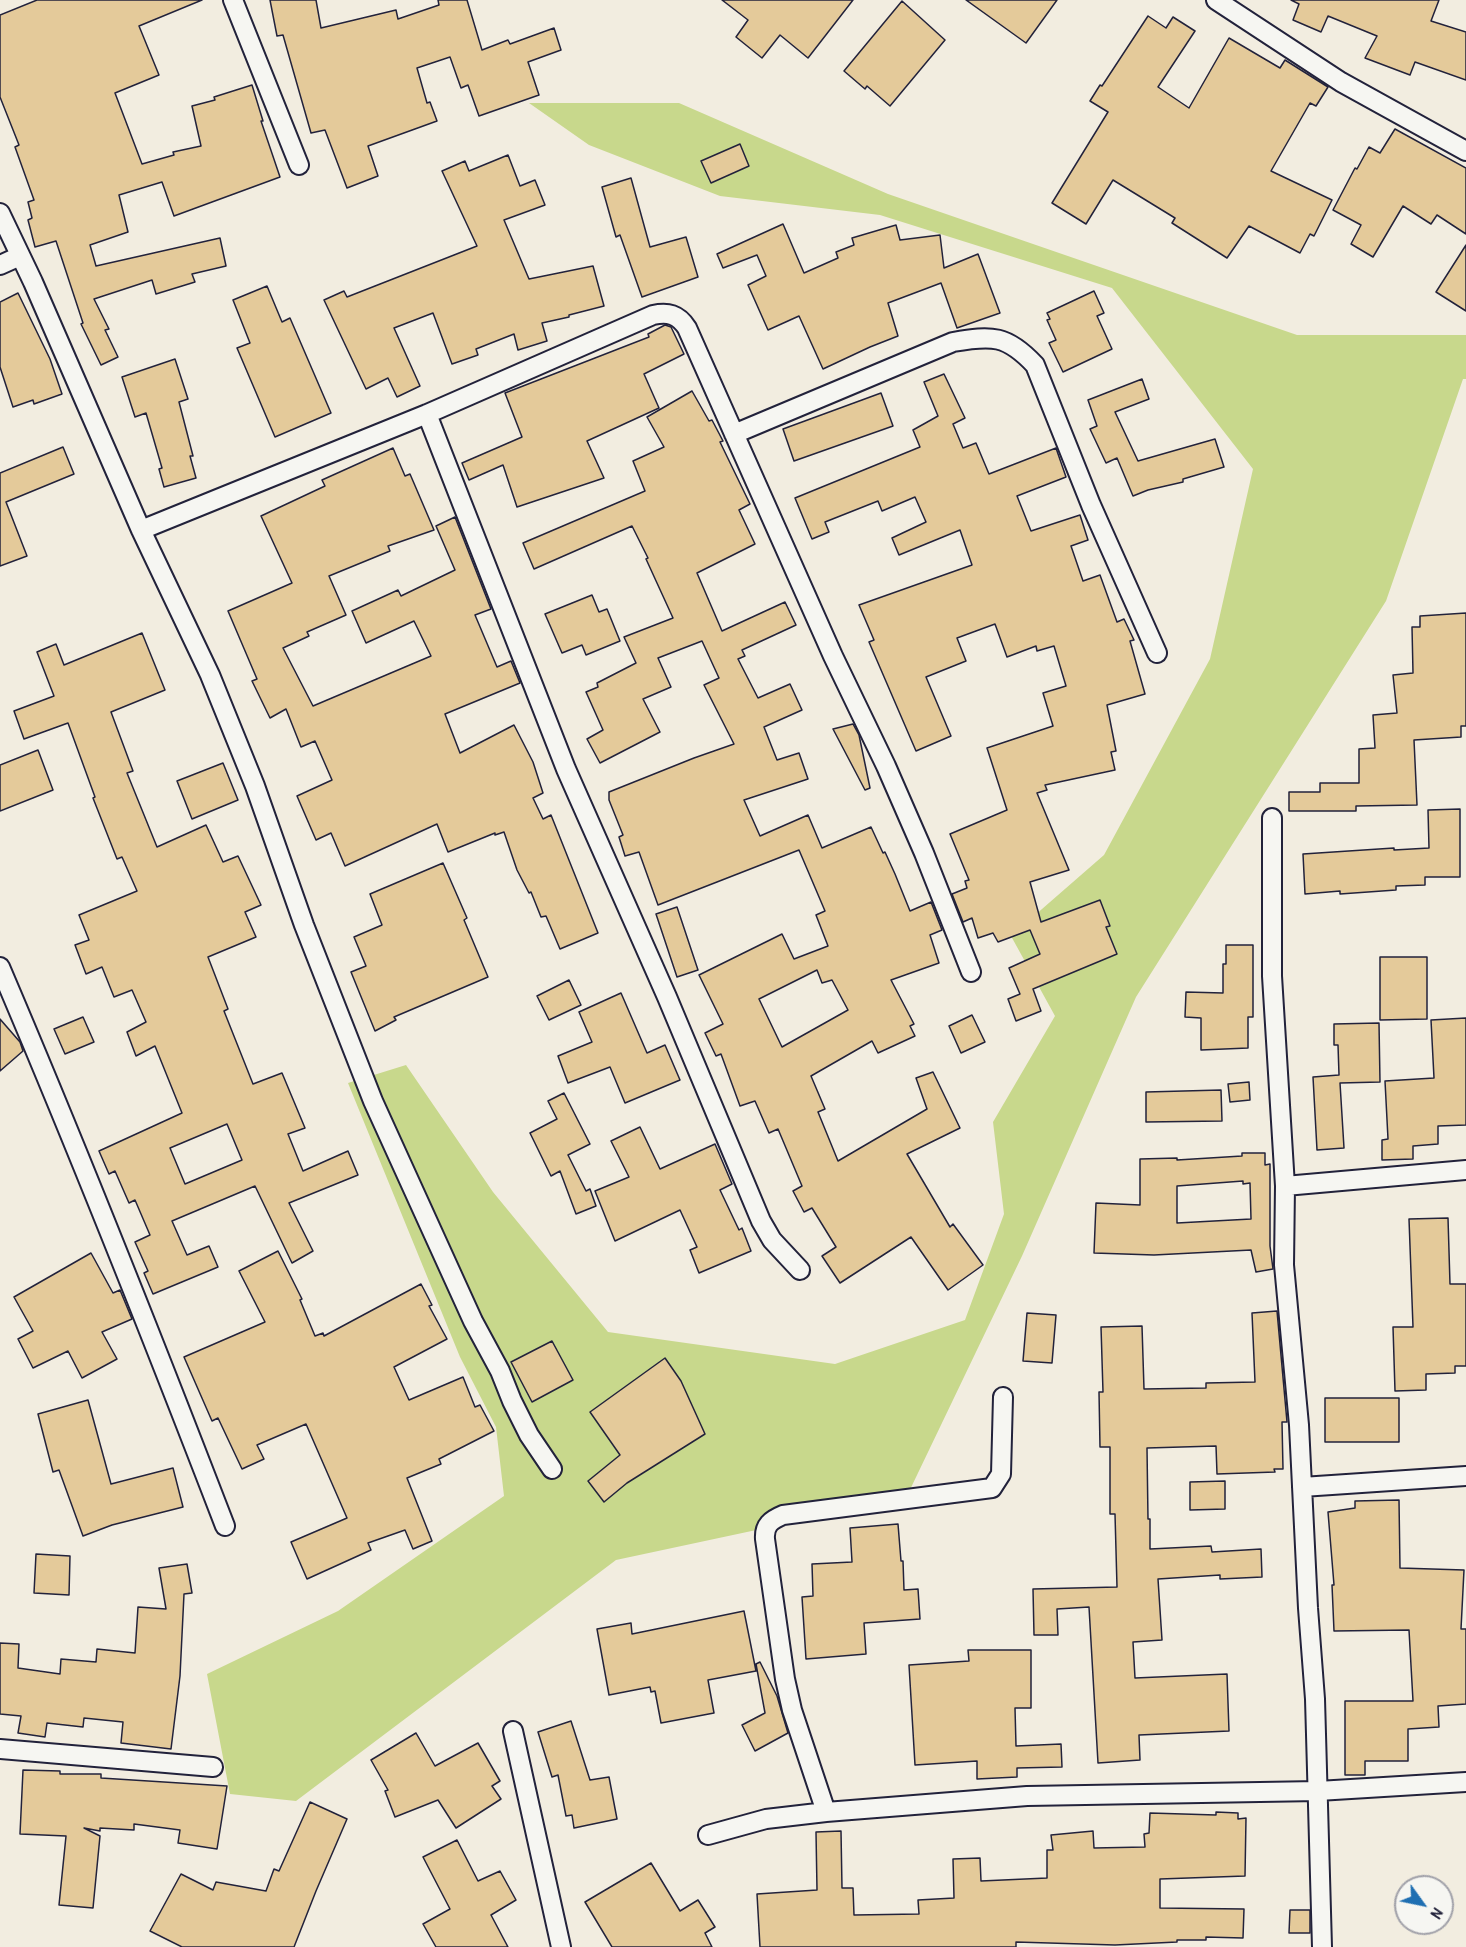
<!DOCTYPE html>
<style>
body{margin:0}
#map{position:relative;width:1466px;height:1947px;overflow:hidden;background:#f2ede0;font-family:"Patrick Hand",sans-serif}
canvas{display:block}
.north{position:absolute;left:1394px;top:1875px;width:60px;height:60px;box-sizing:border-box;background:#f6f6f2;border:2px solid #a1a1a9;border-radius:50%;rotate:123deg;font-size:16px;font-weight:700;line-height:24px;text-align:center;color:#22223b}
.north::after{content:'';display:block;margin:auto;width:21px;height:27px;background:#1f6fb2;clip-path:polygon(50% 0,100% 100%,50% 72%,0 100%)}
</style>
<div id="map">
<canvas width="1466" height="1947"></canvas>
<div class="north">N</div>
</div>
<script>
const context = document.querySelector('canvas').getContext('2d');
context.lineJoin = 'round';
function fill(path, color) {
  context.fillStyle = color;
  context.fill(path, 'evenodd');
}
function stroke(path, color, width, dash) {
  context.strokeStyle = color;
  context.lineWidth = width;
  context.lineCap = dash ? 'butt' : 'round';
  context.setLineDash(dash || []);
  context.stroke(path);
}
fill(new Path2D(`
 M 529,103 L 679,103 L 888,194 L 1297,335 L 1466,335 L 1466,379 L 1463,379 L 1386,601 L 1136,997 L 1022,1256 L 906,1498 L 616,1560 L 296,1801 L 230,1794 L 207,1674 L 338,1611 L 504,1496 L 496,1427 L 460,1357 L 348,1083 L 406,1065 L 493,1192 L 608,1332 L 835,1364 L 965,1320 L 1004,1214 L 993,1122 L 1055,1016 L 1011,936 L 1104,855 L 1210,659 L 1253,469 L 1112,288 L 880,215 L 720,196 L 589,145 Z`), '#c8d88c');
const building = new Path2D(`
 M 37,0 L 202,0 L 139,26 L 159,75 L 115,93 L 142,164 L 174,155 L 173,152 L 201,146 L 192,106 L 215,100 L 214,97 L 252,85 L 263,121 L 261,121 L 280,177 L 174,216 L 162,182 L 119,195 L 128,232 L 90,245 L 96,266 L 220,238 L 226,266 L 192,274 L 195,282 L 156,294 L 152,280 L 94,299 L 109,329 L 105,330 L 118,357 L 101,365 L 81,324 L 83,323 L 56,241 L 35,247 L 28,220 L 32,218 L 28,202 L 34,200 L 15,147 L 19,145 L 0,97 L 0,15 Z
 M 270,0 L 316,0 L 321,28 L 396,10 L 398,19 L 439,5 L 438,0 L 467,0 L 482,50 L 508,40 L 510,44 L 554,28 L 561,50 L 528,62 L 539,95 L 479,116 L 468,85 L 461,88 L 450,57 L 417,68 L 427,103 L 430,102 L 437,121 L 368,146 L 378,176 L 347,188 L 325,130 L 311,133 L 283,35 L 277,36 Z
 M 722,0 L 853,0 L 808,58 L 780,35 L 762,58 L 736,37 L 748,20 Z
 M 966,0 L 1057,0 L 1026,43 Z
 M 1291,0 L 1439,0 L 1431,21 L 1466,32 L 1466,80 L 1415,62 L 1410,75 L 1365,58 L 1377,36 L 1328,16 L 1321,32 L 1293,20 L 1299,4 Z
 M 902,1 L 945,40 L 890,106 L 867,86 L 865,89 L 844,71 Z
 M 1148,16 L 1166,28 L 1173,17 L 1195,31 L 1158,87 L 1189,108 L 1229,38 L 1280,68 L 1285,60 L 1328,87 L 1316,106 L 1310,103 L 1271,171 L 1332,200 L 1314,236 L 1310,234 L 1300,253 L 1249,226 L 1227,258 L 1172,223 L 1175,218 L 1113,180 L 1086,224 L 1052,203 L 1108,112 L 1090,101 L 1100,85 L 1102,86 Z
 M 1395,129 L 1466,168 L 1466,234 L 1437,215 L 1431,224 L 1403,206 L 1373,257 L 1351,244 L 1361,225 L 1333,210 L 1355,168 L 1357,169 L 1369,147 L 1380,153 Z
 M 740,144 L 749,166 L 711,183 L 701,161 Z
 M 508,155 L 520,186 L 535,180 L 545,205 L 504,220 L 529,279 L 593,266 L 604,306 L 569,315 L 569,317 L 542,323 L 547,341 L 518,350 L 514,334 L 476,349 L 478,355 L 452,364 L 433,313 L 394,328 L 420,386 L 397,397 L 388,378 L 366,389 L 324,300 L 344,291 L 347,297 L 477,246 L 442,171 L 465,161 L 469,171 Z
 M 631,178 L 650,247 L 686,237 L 698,277 L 642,297 L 620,235 L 616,237 L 602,187 Z
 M 783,224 L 804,273 L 838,258 L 836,252 L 854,245 L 852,238 L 896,225 L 900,240 L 940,235 L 944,268 L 978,254 L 1000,313 L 957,328 L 941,283 L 888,303 L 898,336 L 870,347 L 823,369 L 799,316 L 768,330 L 748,285 L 766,276 L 757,255 L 723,268 L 717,254 Z
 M 1466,245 L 1466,311 L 1436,292 Z
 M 267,286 L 282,322 L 290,318 L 331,413 L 275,437 L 237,348 L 250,343 L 233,300 Z
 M 1094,291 L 1104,313 L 1097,316 L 1112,349 L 1063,372 L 1049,343 L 1056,340 L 1047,320 L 1050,319 L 1047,313 Z
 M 18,293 L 50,359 L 62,394 L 34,404 L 33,400 L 13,407 L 0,367 L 0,302 Z
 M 665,325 L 671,327 L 684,354 L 644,374 L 659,408 L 587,441 L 604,478 L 517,507 L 503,465 L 469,480 L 462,463 L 522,437 L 505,393 L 649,337 L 648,334 Z
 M 175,359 L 188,399 L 179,402 L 193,456 L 190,456 L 196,478 L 164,487 L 159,469 L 162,468 L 146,413 L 135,417 L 122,377 Z
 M 944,374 L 965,418 L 953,424 L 963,448 L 976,443 L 989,474 L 1056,448 L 1066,477 L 1017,496 L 1031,531 L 1080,515 L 1088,540 L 1071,546 L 1083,581 L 1100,575 L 1117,622 L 1124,619 L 1134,640 L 1130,641 L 1145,694 L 1107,705 L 1116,751 L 1111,752 L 1115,770 L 1045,785 L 1047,790 L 1037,793 L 1069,870 L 1030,882 L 1041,922 L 1100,900 L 1110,926 L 1106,927 L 1117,954 L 1033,989 L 1041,1011 L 1016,1021 L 1008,999 L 1020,994 L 1009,968 L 1040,954 L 1030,930 L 998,942 L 993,933 L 978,938 L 972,918 L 963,922 L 952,894 L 967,888 L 965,881 L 969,880 L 950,834 L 1007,810 L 987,748 L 1053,726 L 1043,693 L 1066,686 L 1054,646 L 1037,651 L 1036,646 L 1007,657 L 995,624 L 957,638 L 966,661 L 926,677 L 951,736 L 916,751 L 869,642 L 874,640 L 859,605 L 972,565 L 960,530 L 899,555 L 892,538 L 926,522 L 915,497 L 882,511 L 878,501 L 825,522 L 829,532 L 812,539 L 795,498 L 920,447 L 913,430 L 938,416 L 924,382 Z
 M 1142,379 L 1149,399 L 1115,412 L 1138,461 L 1215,439 L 1224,467 L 1183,479 L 1183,482 L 1148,490 L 1133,496 L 1117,458 L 1106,463 L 1090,429 L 1097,426 L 1088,400 Z
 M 692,391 L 709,421 L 712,420 L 723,441 L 720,442 L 750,504 L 739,510 L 755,544 L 697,573 L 722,631 L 785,602 L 796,625 L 742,650 L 745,656 L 738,659 L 758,698 L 790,684 L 802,710 L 764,727 L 777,760 L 799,753 L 808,779 L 744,800 L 760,836 L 808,815 L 822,848 L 871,827 L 883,853 L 885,852 L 895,874 L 910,911 L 931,902 L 942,930 L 930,935 L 939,963 L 891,980 L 914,1024 L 910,1026 L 915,1036 L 878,1053 L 872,1041 L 811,1076 L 825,1109 L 818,1112 L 838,1161 L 927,1109 L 916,1078 L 933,1072 L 960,1128 L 907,1154 L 950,1227 L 953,1224 L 983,1265 L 948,1290 L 911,1237 L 840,1283 L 822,1256 L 836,1247 L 812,1208 L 804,1212 L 793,1191 L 802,1186 L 778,1129 L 769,1133 L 755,1101 L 740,1106 L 721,1054 L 716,1056 L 705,1033 L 723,1024 L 699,975 L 782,934 L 794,959 L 828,946 L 816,915 L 825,911 L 799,850 L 658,905 L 639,852 L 625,856 L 619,837 L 623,835 L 609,800 L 609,792 L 694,758 L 734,744 L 704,685 L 719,678 L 702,641 L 658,658 L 671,687 L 643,699 L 660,732 L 600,763 L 587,739 L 603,730 L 586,692 L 598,687 L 597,683 L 636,663 L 624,637 L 673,618 L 646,559 L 648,558 L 632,526 L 534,569 L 523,543 L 645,491 L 633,461 L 664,447 L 647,417 ZM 817,970 L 822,983 L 832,980 L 848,1010 L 782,1047 L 759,999 Z
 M 881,393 L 893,426 L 794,461 L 783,429 Z
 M 63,447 L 74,474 L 6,502 L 27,556 L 0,566 L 0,473 Z
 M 393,448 L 405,476 L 410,474 L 434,530 L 388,546 L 390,551 L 329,576 L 346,615 L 307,632 L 309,636 L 283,648 L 313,706 L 431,656 L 414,621 L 366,643 L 352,611 L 398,590 L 401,596 L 455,570 L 436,526 L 455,517 L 491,609 L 475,615 L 497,667 L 511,661 L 520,683 L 445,714 L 460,753 L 514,725 L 533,762 L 543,793 L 533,798 L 543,819 L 551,815 L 598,933 L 560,949 L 546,916 L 541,917 L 531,892 L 529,893 L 517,870 L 504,832 L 495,835 L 495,833 L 448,852 L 437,824 L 345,866 L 331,833 L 316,840 L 297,796 L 332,780 L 315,741 L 301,747 L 286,709 L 270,718 L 252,681 L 257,679 L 228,611 L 292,583 L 261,516 L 325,486 L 322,480 Z
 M 592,595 L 599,612 L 607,609 L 620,641 L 586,655 L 582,645 L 562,653 L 545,614 Z
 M 1466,613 L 1466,726 L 1461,726 L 1461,737 L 1414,740 L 1417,805 L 1356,806 L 1356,811 L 1289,811 L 1289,792 L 1320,792 L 1320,783 L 1359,783 L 1359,749 L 1375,748 L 1373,715 L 1397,713 L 1393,675 L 1413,673 L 1412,627 L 1420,627 L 1420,616 Z
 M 142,633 L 165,690 L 111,712 L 133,771 L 127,773 L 157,847 L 206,825 L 223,862 L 238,856 L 261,905 L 245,912 L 256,937 L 208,957 L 228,1009 L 224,1011 L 253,1084 L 282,1073 L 305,1128 L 288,1134 L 303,1171 L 348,1151 L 358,1175 L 289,1203 L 313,1251 L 292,1263 L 255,1186 L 172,1221 L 187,1255 L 209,1246 L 218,1267 L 153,1294 L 144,1273 L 148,1271 L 135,1242 L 150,1235 L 135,1200 L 129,1203 L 115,1171 L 109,1174 L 99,1151 L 182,1113 L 155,1046 L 136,1056 L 127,1032 L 146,1022 L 132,990 L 114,997 L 102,967 L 86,974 L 75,945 L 89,940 L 79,915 L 137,891 L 122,857 L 117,859 L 93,798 L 95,797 L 68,723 L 24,739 L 14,711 L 54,696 L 37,652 L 56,644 L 64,665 ZM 227,1124 L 242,1160 L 185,1184 L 170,1148 Z
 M 853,724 L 859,735 L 870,788 L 865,790 L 833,729 Z
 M 38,750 L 53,790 L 0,811 L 0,765 Z
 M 223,763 L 238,800 L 192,819 L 177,781 Z
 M 1460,809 L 1460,877 L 1425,877 L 1425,885 L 1396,886 L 1396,890 L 1340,894 L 1340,891 L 1305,894 L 1303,854 L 1394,848 L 1394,850 L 1429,848 L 1428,810 Z
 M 443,863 L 467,918 L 464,920 L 488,977 L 394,1017 L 396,1020 L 375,1031 L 351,972 L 366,966 L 354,937 L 382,925 L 370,894 Z
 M 677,907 L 698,970 L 677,977 L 656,914 Z
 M 1226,945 L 1253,945 L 1253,1017 L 1248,1017 L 1248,1048 L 1201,1050 L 1201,1018 L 1185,1017 L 1186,992 L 1223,993 L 1223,964 L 1226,964 Z
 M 1380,957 L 1427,957 L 1427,1019 L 1380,1020 Z
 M 569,980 L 581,1005 L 549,1020 L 537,996 Z
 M 621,993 L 647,1053 L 665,1045 L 680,1080 L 625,1103 L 610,1067 L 568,1083 L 558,1056 L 592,1042 L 579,1012 Z
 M 972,1015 L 985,1042 L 961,1053 L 949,1026 Z
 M 83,1017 L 94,1042 L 65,1054 L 54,1029 Z
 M 1466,1018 L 1466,1125 L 1438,1126 L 1438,1144 L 1413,1146 L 1413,1159 L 1382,1160 L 1382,1140 L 1388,1139 L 1385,1081 L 1434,1078 L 1431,1020 Z
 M 0,1019 L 20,1042 L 23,1051 L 0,1071 Z
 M 1379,1023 L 1380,1082 L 1340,1083 L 1344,1148 L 1317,1150 L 1313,1077 L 1339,1075 L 1338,1045 L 1334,1045 L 1334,1024 Z
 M 1249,1082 L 1250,1100 L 1230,1102 L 1228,1084 Z
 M 1221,1090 L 1222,1121 L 1146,1122 L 1146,1092 Z
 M 564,1093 L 590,1144 L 568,1155 L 586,1191 L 590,1189 L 596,1206 L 576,1214 L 560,1171 L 551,1176 L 530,1133 L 557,1119 L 548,1101 Z
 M 640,1127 L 660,1169 L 715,1144 L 732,1184 L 720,1190 L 739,1230 L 742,1228 L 751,1251 L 699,1273 L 690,1250 L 697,1247 L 680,1210 L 615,1241 L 595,1191 L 629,1177 L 611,1141 Z
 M 1242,1153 L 1265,1153 L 1265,1165 L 1270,1164 L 1270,1246 L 1273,1269 L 1256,1272 L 1251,1250 L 1154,1255 L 1094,1253 L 1096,1203 L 1140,1205 L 1140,1159 L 1177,1158 L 1177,1160 L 1242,1156 ZM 1243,1181 L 1243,1184 L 1250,1183 L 1251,1219 L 1177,1223 L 1177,1186 Z
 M 1448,1218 L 1450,1284 L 1466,1284 L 1466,1366 L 1455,1366 L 1455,1373 L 1426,1374 L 1426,1390 L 1395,1391 L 1393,1327 L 1413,1327 L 1409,1219 Z
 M 278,1251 L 302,1299 L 300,1300 L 315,1336 L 323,1333 L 324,1336 L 421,1284 L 432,1305 L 429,1306 L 447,1339 L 394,1367 L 409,1400 L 463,1377 L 475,1407 L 480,1405 L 494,1431 L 439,1459 L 441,1464 L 407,1478 L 432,1541 L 413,1549 L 405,1530 L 368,1543 L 371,1550 L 307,1579 L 291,1542 L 347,1518 L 306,1424 L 257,1445 L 264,1459 L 242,1469 L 218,1418 L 212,1421 L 184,1357 L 265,1322 L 239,1271 Z
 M 91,1253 L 113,1293 L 120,1290 L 132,1319 L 102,1332 L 117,1359 L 82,1378 L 68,1351 L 33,1368 L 18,1339 L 33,1331 L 14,1297 Z
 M 1277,1311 L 1287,1422 L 1282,1422 L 1283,1469 L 1274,1469 L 1275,1472 L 1217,1474 L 1216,1446 L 1147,1448 L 1148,1519 L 1150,1519 L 1150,1549 L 1211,1546 L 1212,1552 L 1261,1549 L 1262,1577 L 1220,1579 L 1220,1575 L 1158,1579 L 1162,1640 L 1133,1642 L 1135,1678 L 1227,1674 L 1229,1731 L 1139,1735 L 1140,1760 L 1098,1763 L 1089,1607 L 1057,1609 L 1058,1635 L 1034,1635 L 1033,1589 L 1117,1587 L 1115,1514 L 1110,1514 L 1110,1447 L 1100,1447 L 1099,1392 L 1103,1392 L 1101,1327 L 1142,1326 L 1144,1389 L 1206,1388 L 1206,1383 L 1255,1382 L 1252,1313 Z
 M 1027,1313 L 1056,1315 L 1052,1363 L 1023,1361 Z
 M 552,1341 L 573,1380 L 532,1402 L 511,1362 Z
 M 665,1358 L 681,1381 L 705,1434 L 627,1483 L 604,1502 L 588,1481 L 620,1455 L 590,1412 Z
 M 1325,1398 L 1399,1398 L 1399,1442 L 1325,1442 Z
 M 88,1400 L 111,1484 L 173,1468 L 183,1507 L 112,1525 L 83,1536 L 59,1470 L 53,1472 L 38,1414 Z
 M 1225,1481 L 1225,1509 L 1190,1510 L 1190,1482 Z
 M 1399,1500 L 1400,1568 L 1464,1570 L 1461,1629 L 1466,1629 L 1466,1704 L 1438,1706 L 1439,1727 L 1408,1729 L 1408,1761 L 1365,1761 L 1365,1775 L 1345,1775 L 1345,1701 L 1413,1701 L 1409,1630 L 1334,1631 L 1332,1585 L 1334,1585 L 1328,1512 L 1355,1508 L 1355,1501 Z
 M 898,1524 L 901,1561 L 903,1561 L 904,1590 L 918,1589 L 920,1619 L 864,1623 L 866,1654 L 806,1659 L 802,1597 L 813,1596 L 812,1564 L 852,1562 L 850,1528 Z
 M 36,1554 L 70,1556 L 69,1595 L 34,1593 Z
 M 187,1564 L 192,1593 L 184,1594 L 180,1676 L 171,1749 L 121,1743 L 123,1722 L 84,1718 L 83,1727 L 47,1723 L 45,1737 L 18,1733 L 21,1716 L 0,1714 L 0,1643 L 19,1644 L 18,1668 L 60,1674 L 61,1659 L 96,1662 L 97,1649 L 135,1653 L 138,1607 L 166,1609 L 159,1568 Z
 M 744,1611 L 756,1671 L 708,1680 L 714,1713 L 661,1723 L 655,1691 L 651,1692 L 650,1687 L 609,1695 L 597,1629 L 631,1623 L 632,1634 Z
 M 968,1650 L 1031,1650 L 1031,1708 L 1015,1708 L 1016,1746 L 1061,1744 L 1062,1767 L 1017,1768 L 1017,1777 L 977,1779 L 977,1761 L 915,1765 L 909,1665 L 969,1661 Z
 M 760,1662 L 777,1696 L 788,1733 L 755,1751 L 742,1725 L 765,1713 L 756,1664 Z
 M 571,1721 L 590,1780 L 609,1777 L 617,1819 L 574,1828 L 572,1815 L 566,1816 L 558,1775 L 552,1777 L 538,1732 Z
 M 416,1733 L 435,1766 L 478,1743 L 500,1781 L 492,1786 L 501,1799 L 456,1828 L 438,1800 L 395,1817 L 385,1791 L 388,1790 L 371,1760 Z
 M 23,1770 L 60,1771 L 60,1774 L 101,1774 L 101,1778 L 227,1786 L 217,1849 L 178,1843 L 180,1830 L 134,1824 L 134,1830 L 100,1828 L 100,1831 L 84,1828 L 100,1836 L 93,1908 L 59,1905 L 66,1836 L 20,1834 Z
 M 310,1802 L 347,1819 L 316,1891 L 294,1947 L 182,1947 L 150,1931 L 181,1874 L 213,1890 L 216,1882 L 266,1891 L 274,1869 L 279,1871 Z
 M 1216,1812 L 1238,1813 L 1238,1819 L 1246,1818 L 1245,1876 L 1160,1879 L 1160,1908 L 1244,1909 L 1243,1938 L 1206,1937 L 1206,1940 L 1177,1940 L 1177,1942 L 1115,1945 L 1016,1942 L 1016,1947 L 760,1947 L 757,1894 L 817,1890 L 816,1832 L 841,1831 L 842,1888 L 853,1888 L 854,1915 L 919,1914 L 918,1900 L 954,1898 L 953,1859 L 980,1858 L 981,1881 L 1047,1878 L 1047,1850 L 1053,1850 L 1051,1835 L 1093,1831 L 1094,1848 L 1145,1847 L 1144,1834 L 1149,1833 L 1150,1813 L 1216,1815 Z
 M 457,1840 L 478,1881 L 500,1871 L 516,1900 L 491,1915 L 508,1947 L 436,1947 L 423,1924 L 450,1909 L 423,1857 Z
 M 651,1863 L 680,1911 L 698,1900 L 715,1927 L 705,1933 L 712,1947 L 612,1947 L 585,1902 Z
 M 1290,1910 L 1310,1910 L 1310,1933 L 1289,1933 Z`);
fill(building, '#e4ca9a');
stroke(building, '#22223b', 1.5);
const minor = new Path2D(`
 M 233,0 L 299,165
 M 1216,0 L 1341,82 L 1466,151
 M 0,213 L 33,282 L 141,530 L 210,675 L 255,786 L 304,925 L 373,1101 L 473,1321 L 500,1371 L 512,1401 L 529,1435 L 552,1469
 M 0,265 L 20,256
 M 427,414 L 566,769 L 667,997 L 761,1221 L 772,1240 L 800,1270
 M 734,434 L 953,342 C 992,335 1007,335 1035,365 L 1091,505 L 1157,653
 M 141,530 L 427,414 L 653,315 C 668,312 678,314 687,328 L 833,656 L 886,766 L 924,853 L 971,972
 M 1272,818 L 1272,976 L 1285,1186 L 1284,1265 L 1299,1425 L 1308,1608 L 1315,1699 L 1322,1947
 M 0,967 C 79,1152 153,1339 225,1526
 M 1285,1186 L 1466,1170
 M 1302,1487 L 1466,1476
 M 513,1731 L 561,1947
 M 0,1749 L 213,1767
 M 826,1812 L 1027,1796 L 1318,1791 L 1466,1782
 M 708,1835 L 766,1819 L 826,1812 L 792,1710 L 785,1679 L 765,1539 C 764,1525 771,1520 783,1515 L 992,1488 L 1001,1474 L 1003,1397`);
stroke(minor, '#22223b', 22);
stroke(minor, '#f6f6f2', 18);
</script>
